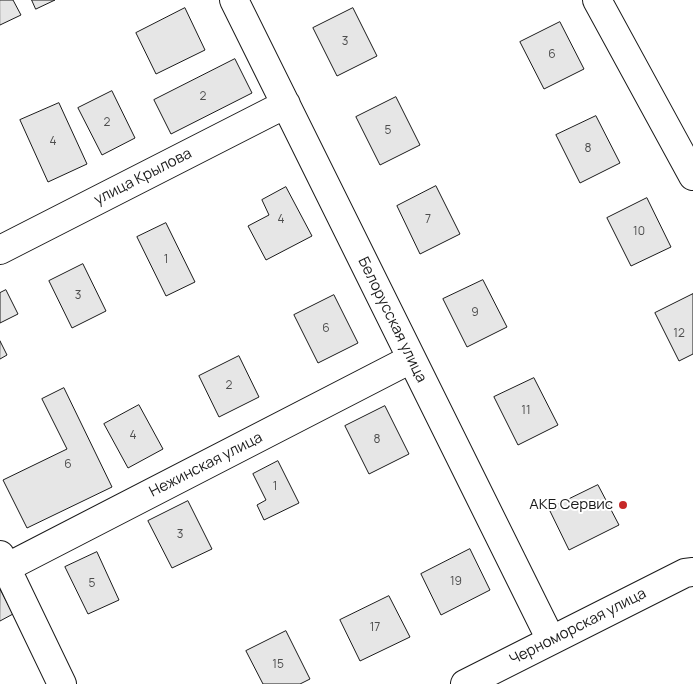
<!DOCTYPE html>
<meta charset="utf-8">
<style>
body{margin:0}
canvas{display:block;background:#fff}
</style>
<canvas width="693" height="684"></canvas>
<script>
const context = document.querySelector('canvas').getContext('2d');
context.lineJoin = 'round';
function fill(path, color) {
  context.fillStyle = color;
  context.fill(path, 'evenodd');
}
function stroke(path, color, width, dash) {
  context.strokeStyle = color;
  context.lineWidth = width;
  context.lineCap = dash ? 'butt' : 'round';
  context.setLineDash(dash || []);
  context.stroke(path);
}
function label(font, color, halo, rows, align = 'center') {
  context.font = font + ' Manrope,sans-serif';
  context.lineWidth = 4;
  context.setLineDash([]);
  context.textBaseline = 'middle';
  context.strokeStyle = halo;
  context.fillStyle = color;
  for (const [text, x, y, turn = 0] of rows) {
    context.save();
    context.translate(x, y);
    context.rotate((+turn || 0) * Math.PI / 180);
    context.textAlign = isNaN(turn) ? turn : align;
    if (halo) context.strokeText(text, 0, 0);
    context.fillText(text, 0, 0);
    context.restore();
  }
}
const building = new Path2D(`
 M 0,0 L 13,0 L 21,15 L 0,25 Z
 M 32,0 L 55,0 L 36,9 Z
 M 185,8 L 205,50 L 156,74 L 136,33 Z
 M 353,8 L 377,56 L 337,76 L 313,28 Z
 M 560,22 L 584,69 L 544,89 L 520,42 Z
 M 235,59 L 252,93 L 171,134 L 154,100 Z
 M 112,91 L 135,138 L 102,155 L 78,108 Z
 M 396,97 L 420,145 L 380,165 L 356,117 Z
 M 59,103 L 87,164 L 48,182 L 20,120 Z
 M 596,116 L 620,163 L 580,183 L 556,135 Z
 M 436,186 L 460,234 L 420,254 L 397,206 Z
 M 286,187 L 312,236 L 266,260 L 248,226 L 269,215 L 262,200 Z
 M 647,198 L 671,247 L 631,266 L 607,218 Z
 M 166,223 L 195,282 L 166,296 L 137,237 Z
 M 83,264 L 106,311 L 72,328 L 49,281 Z
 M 483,280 L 507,327 L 467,347 L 443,299 Z
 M 6,290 L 18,314 L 0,323 L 0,293 Z
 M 693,294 L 693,354 L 679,361 L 655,313 Z
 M 334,295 L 358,343 L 318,363 L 294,315 Z
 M 0,341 L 7,355 L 0,359 Z
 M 239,356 L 259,397 L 219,417 L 199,376 Z
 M 534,378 L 558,425 L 518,445 L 494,397 Z
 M 64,388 L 112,487 L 27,528 L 3,480 L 67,449 L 42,399 Z
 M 139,405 L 163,449 L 128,468 L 104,424 Z
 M 385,406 L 409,454 L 369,474 L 345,426 Z
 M 278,461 L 299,503 L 264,520 L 257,505 L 266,500 L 253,474 Z
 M 598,485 L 619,525 L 569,550 L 549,509 Z
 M 188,501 L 212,549 L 172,568 L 148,521 Z
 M 470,549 L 490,590 L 441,615 L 421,574 Z
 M 97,552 L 119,600 L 88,614 L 65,567 Z
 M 0,589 L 13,614 L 0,621 Z
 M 389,596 L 410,637 L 360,661 L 340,620 Z
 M 286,631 L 310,679 L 300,684 L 263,684 L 246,651 Z`);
fill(building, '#e6e6e6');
stroke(building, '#1a1a1a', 1);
const minor = new Path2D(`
 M 234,0 L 551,640
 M 0,250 L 286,104
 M 0,555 L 62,684
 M 0,571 L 411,359`);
const major = new Path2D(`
 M 597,0 L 693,176
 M 465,684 L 685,573 L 693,572`);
stroke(minor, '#1a1a1a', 30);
stroke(major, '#1a1a1a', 30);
stroke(minor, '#fff', 28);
stroke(major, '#fff', 28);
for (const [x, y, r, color] of [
 [623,505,5,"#c62828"]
]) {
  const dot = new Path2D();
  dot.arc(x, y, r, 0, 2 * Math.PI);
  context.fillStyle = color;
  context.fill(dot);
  stroke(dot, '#fff', 2);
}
label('12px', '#4d4d4d', null, [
 ["3",345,42],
 ["6",552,55],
 ["2",203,97],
 ["2",107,123],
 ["5",388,131],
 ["4",53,142],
 ["8",588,149],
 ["4",281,220],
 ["7",428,220],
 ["10",639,232],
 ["1",166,260],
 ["3",78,296],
 ["9",475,313],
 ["6",326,329],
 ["12",679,334],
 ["2",229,386],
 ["11",526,411],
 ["4",133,436],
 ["8",377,440],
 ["6",68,465],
 ["1",275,487],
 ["3",180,535],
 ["19",456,582],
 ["5",92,584],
 ["17",375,628],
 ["15",278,665]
]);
label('15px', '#1a1a1a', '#fff', [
 ["улица Крылова",143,177,-27],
 ["Белорусская улица",392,320,64],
 ["Нежинская улица",206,465,-27],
 ["Черноморская улица",578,627,-27]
]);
label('15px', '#1a1a1a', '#fff', [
 ["АКБ Сервис",613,505]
], 'right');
</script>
